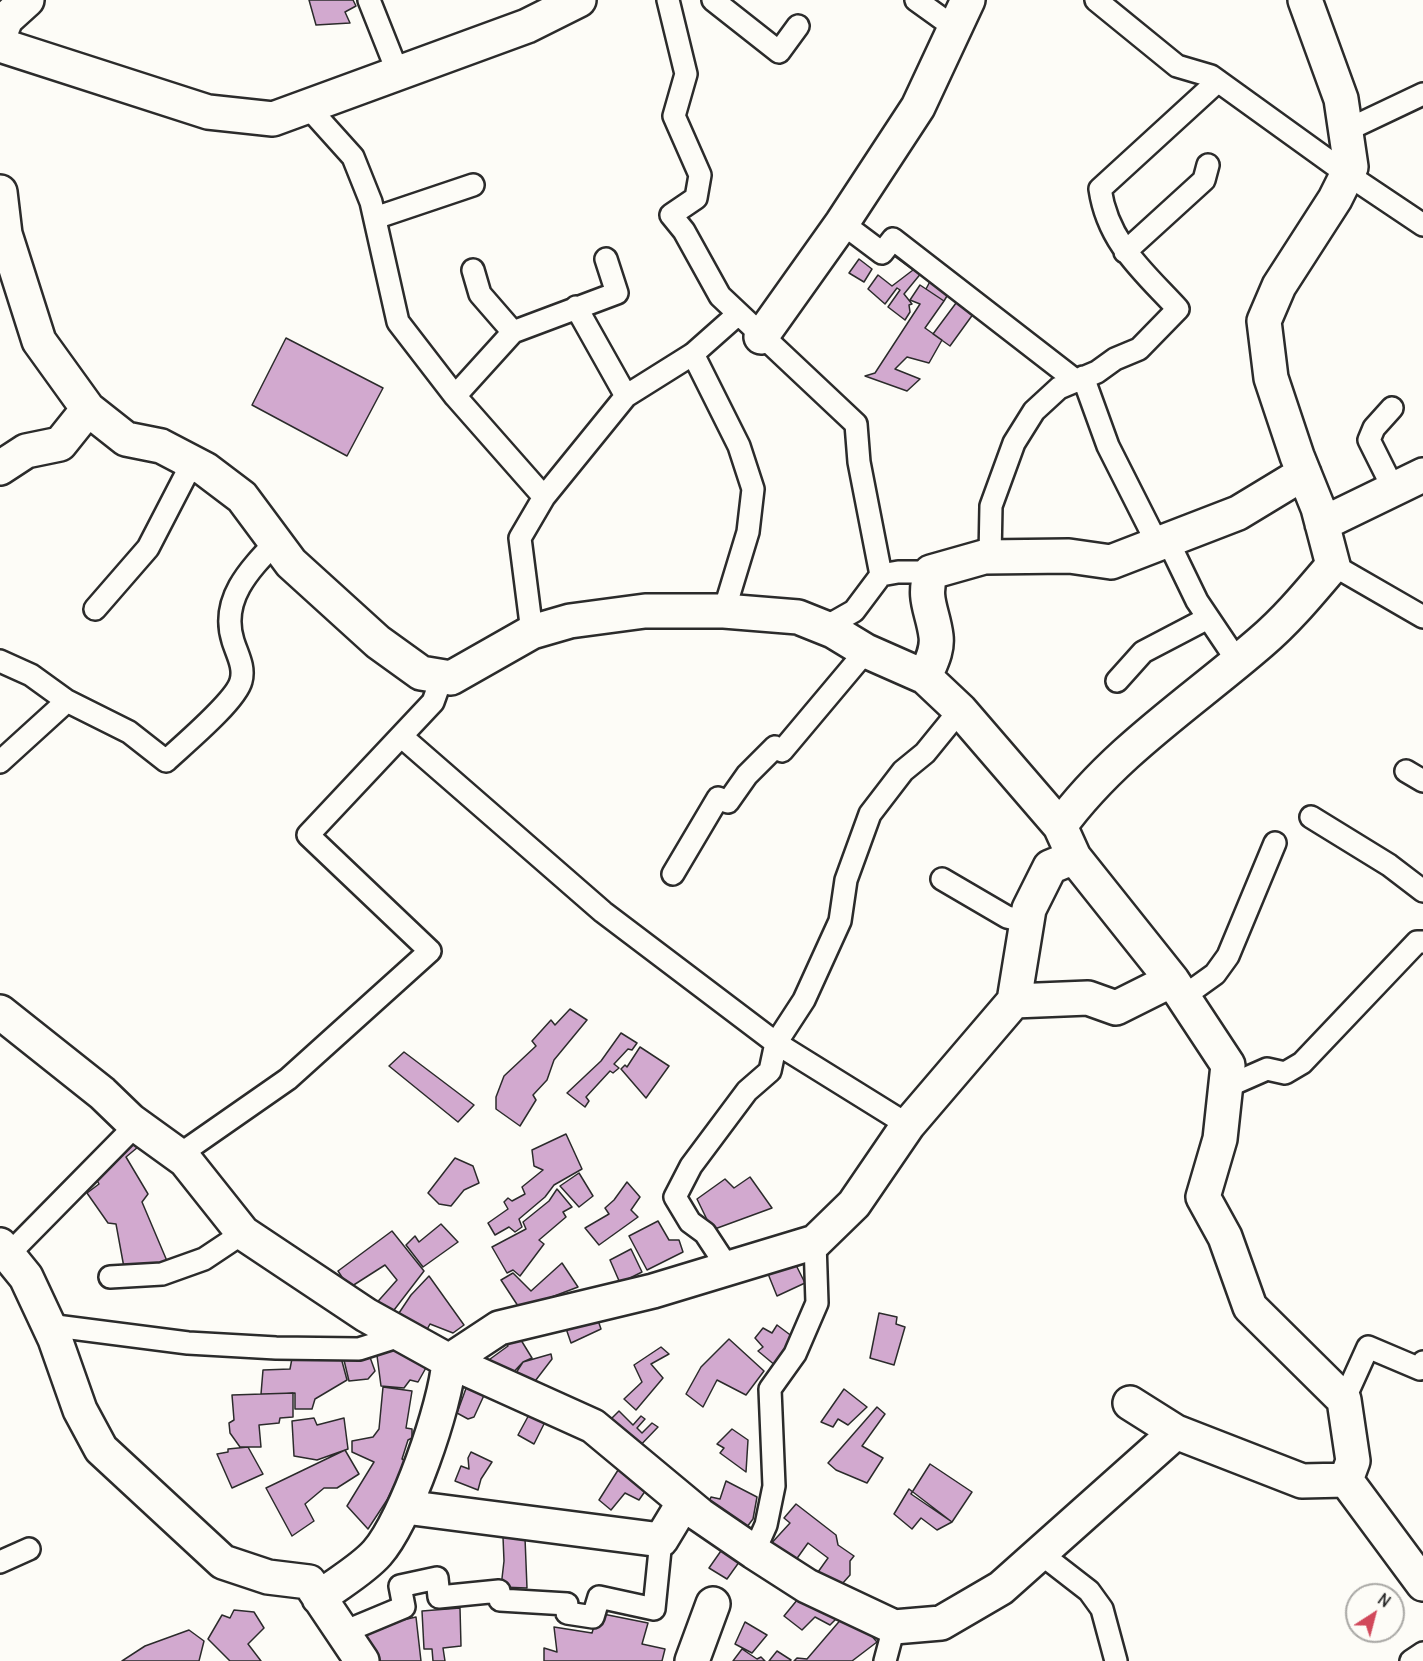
<!DOCTYPE html>
<style>
body{margin:0}
#map{position:relative;width:1423px;height:1661px;overflow:hidden;background:#fdfcf7;font-family:Delius,sans-serif}
canvas{display:block}
.north{position:absolute;left:1345px;top:1583px;width:60px;height:60px;box-sizing:border-box;background:#fdfcf7;border:2px solid #a9a8a5;border-radius:50%;rotate:36deg;font-size:16px;font-weight:700;line-height:24px;text-align:center;color:#2b2b2b}
.north::after{content:'';display:block;margin:auto;width:21px;height:27px;background:#d1495b;clip-path:polygon(50% 0,100% 100%,50% 72%,0 100%)}
</style>
<div id="map">
<canvas width="1423" height="1661"></canvas>
<div class="north">N</div>
</div>
<script>
const context = document.querySelector('canvas').getContext('2d');
context.lineJoin = 'round';
function fill(path, color) {
  context.fillStyle = color;
  context.fill(path, 'evenodd');
}
function stroke(path, color, width, dash) {
  context.strokeStyle = color;
  context.lineWidth = width;
  context.lineCap = dash ? 'butt' : 'round';
  context.setLineDash(dash || []);
  context.stroke(path);
}
const building = new Path2D(`
 M 309,0 L 353,0 L 356,6 L 345,12 L 350,23 L 316,25 Z
 M 896,245 L 927,266 L 904,294 L 912,304 L 909,305 L 910,312 L 905,320 L 888,307 L 900,290 L 897,288 L 885,304 L 868,289 L 878,275 L 892,286 L 913,270 L 890,253 Z
 M 859,259 L 872,269 L 864,282 L 849,273 Z
 M 935,272 L 953,286 L 944,301 L 926,289 Z
 M 920,285 L 944,301 L 925,328 L 942,340 L 929,363 L 907,357 L 895,369 L 920,379 L 907,391 L 865,376 L 875,373 L 920,304 L 910,300 Z
 M 962,295 L 979,306 L 950,346 L 933,334 Z
 M 286,338 L 383,388 L 347,456 L 252,405 Z
 M 570,1009 L 587,1020 L 554,1060 L 547,1080 L 533,1095 L 536,1100 L 520,1126 L 496,1109 L 496,1097 L 504,1076 L 536,1046 L 532,1041 L 551,1020 L 555,1025 Z
 M 621,1033 L 637,1043 L 632,1050 L 628,1049 L 614,1064 L 619,1068 L 613,1073 L 610,1071 L 586,1097 L 589,1101 L 585,1107 L 567,1093 L 601,1061 Z
 M 640,1047 L 669,1066 L 646,1098 L 621,1069 L 625,1065 L 627,1067 Z
 M 404,1052 L 474,1105 L 458,1122 L 389,1066 Z
 M 124,1124 L 138,1147 L 126,1157 L 148,1194 L 142,1202 L 167,1261 L 125,1273 L 116,1224 L 108,1223 L 87,1193 L 99,1184 L 95,1177 Z
 M 566,1134 L 582,1169 L 554,1185 L 545,1197 L 519,1219 L 522,1227 L 515,1232 L 509,1227 L 495,1235 L 488,1223 L 508,1209 L 504,1202 L 508,1198 L 512,1201 L 525,1194 L 522,1187 L 543,1170 L 534,1166 L 532,1150 Z
 M 455,1158 L 473,1166 L 479,1183 L 464,1190 L 451,1206 L 439,1204 L 428,1193 Z
 M 579,1173 L 593,1196 L 579,1207 L 560,1186 Z
 M 750,1177 L 772,1208 L 712,1230 L 697,1199 L 725,1179 L 734,1188 Z
 M 627,1182 L 640,1197 L 631,1210 L 638,1217 L 599,1245 L 585,1228 L 609,1214 L 605,1208 L 614,1200 Z
 M 557,1189 L 572,1207 L 563,1212 L 566,1217 L 539,1240 L 544,1244 L 520,1276 L 513,1270 L 507,1273 L 492,1247 L 526,1229 L 523,1222 L 549,1201 Z
 M 658,1221 L 669,1240 L 679,1240 L 683,1252 L 647,1270 L 629,1236 Z
 M 441,1224 L 458,1242 L 423,1267 L 406,1245 L 415,1236 L 419,1242 Z
 M 392,1231 L 424,1271 L 381,1327 L 364,1317 L 397,1280 L 385,1265 L 349,1288 L 338,1271 Z
 M 631,1249 L 642,1272 L 620,1283 L 610,1260 Z
 M 760,1254 L 793,1259 L 805,1283 L 777,1296 Z
 M 562,1263 L 578,1287 L 520,1309 L 501,1280 L 513,1273 L 531,1291 Z
 M 429,1276 L 464,1325 L 453,1333 L 430,1324 L 419,1344 L 391,1325 L 411,1295 Z
 M 591,1300 L 601,1329 L 571,1343 L 559,1308 Z
 M 879,1313 L 897,1317 L 896,1324 L 905,1327 L 894,1365 L 870,1358 Z
 M 777,1325 L 797,1340 L 776,1366 L 758,1351 L 763,1347 L 755,1338 L 763,1328 L 772,1333 Z
 M 513,1327 L 532,1358 L 523,1362 L 508,1378 L 486,1362 L 508,1346 L 499,1328 Z
 M 729,1339 L 764,1371 L 746,1395 L 717,1380 L 703,1407 L 686,1394 L 701,1367 Z
 M 395,1347 L 409,1359 L 427,1366 L 418,1382 L 410,1380 L 404,1388 L 381,1386 L 376,1348 Z
 M 661,1347 L 669,1354 L 651,1364 L 663,1378 L 636,1410 L 624,1399 L 642,1382 L 634,1365 Z
 M 367,1349 L 375,1371 L 368,1379 L 349,1381 L 343,1356 Z
 M 339,1350 L 347,1380 L 315,1399 L 312,1409 L 295,1409 L 295,1393 L 261,1394 L 263,1370 L 290,1369 L 293,1353 Z
 M 551,1354 L 552,1359 L 529,1389 L 514,1376 L 523,1362 Z
 M 468,1383 L 486,1391 L 474,1417 L 468,1419 L 457,1413 Z
 M 383,1387 L 412,1391 L 406,1428 L 412,1429 L 412,1438 L 408,1440 L 402,1459 L 406,1461 L 387,1500 L 368,1529 L 347,1506 L 374,1462 L 352,1452 L 352,1441 L 373,1437 L 379,1429 Z
 M 844,1389 L 867,1407 L 848,1425 L 838,1419 L 833,1427 L 821,1422 Z
 M 293,1393 L 293,1417 L 280,1418 L 279,1423 L 259,1425 L 261,1447 L 240,1447 L 230,1433 L 229,1423 L 234,1420 L 232,1395 Z
 M 877,1407 L 885,1414 L 862,1446 L 883,1458 L 867,1483 L 836,1470 L 828,1463 Z
 M 531,1411 L 547,1418 L 534,1444 L 518,1435 Z
 M 619,1411 L 633,1425 L 641,1416 L 645,1419 L 637,1428 L 642,1433 L 652,1423 L 658,1427 L 633,1453 L 605,1425 Z
 M 314,1418 L 317,1425 L 344,1418 L 348,1449 L 317,1460 L 294,1456 L 292,1421 Z
 M 732,1429 L 748,1440 L 746,1472 L 720,1453 L 724,1448 L 717,1444 Z
 M 248,1447 L 263,1474 L 232,1488 L 217,1454 L 228,1452 L 228,1449 Z
 M 345,1450 L 359,1474 L 337,1488 L 324,1488 L 305,1504 L 314,1521 L 292,1536 L 266,1488 Z
 M 471,1452 L 492,1462 L 481,1479 L 478,1490 L 455,1481 L 461,1466 L 469,1469 L 468,1458 Z
 M 930,1464 L 972,1492 L 952,1522 L 911,1494 Z
 M 620,1467 L 648,1487 L 639,1500 L 625,1493 L 611,1510 L 599,1500 Z
 M 726,1481 L 757,1497 L 753,1519 L 737,1540 L 703,1517 L 711,1497 L 720,1499 Z
 M 909,1489 L 952,1522 L 937,1530 L 921,1518 L 912,1529 L 894,1514 Z
 M 796,1504 L 836,1535 L 838,1545 L 854,1556 L 850,1561 L 850,1575 L 835,1592 L 813,1579 L 828,1558 L 808,1543 L 793,1564 L 768,1547 L 790,1523 L 784,1518 Z
 M 503,1537 L 525,1538 L 527,1588 L 501,1587 L 504,1561 Z
 M 730,1538 L 747,1551 L 727,1579 L 709,1568 Z
 M 807,1588 L 846,1609 L 830,1625 L 815,1617 L 802,1630 L 784,1616 Z
 M 460,1608 L 461,1646 L 443,1648 L 445,1661 L 433,1661 L 432,1649 L 424,1649 L 422,1611 Z
 M 234,1610 L 254,1612 L 264,1628 L 248,1644 L 261,1661 L 230,1661 L 208,1639 L 222,1615 L 230,1618 Z
 M 849,1610 L 877,1642 L 852,1661 L 794,1661 L 797,1658 L 807,1659 Z
 M 598,1613 L 648,1623 L 642,1644 L 665,1649 L 662,1661 L 544,1661 L 544,1648 L 557,1652 L 554,1627 L 592,1633 Z
 M 416,1617 L 421,1661 L 349,1661 L 341,1634 Z
 M 745,1622 L 767,1635 L 752,1653 L 735,1644 Z
 M 189,1630 L 204,1641 L 199,1661 L 122,1661 L 145,1646 Z
 M 742,1649 L 757,1659 L 761,1657 L 765,1661 L 733,1661 Z
 M 777,1651 L 791,1660 L 790,1661 L 769,1661 Z`);
fill(building, '#d2a9cf');
stroke(building, '#2b2b2b', 1.5);
const lane = new Path2D(`
 M 369,0 L 398,73
 M 668,0 L 686,74 L 674,116 L 700,175 L 696,198 L 671,215 L 684,231 L 720,296 L 856,424 L 859,462 L 881,575
 M 713,0 L 779,52 L 798,26
 M 916,0 L 955,28
 M 1096,0 L 1177,66 L 1211,76 L 1347,174 L 1423,225
 M 308,107 L 353,157 L 371,202 L 398,322 L 455,396 L 544,497
 M 1345,131 L 1423,94
 M 375,218 L 473,185
 M 842,223 L 882,253 L 893,239 L 1075,380
 M 1125,252 L 1204,180 L 1208,165
 M 473,270 L 480,294 L 513,332
 M 576,307 L 626,396
 M 693,354 L 739,446 L 753,489 L 748,532 L 724,611
 M 1083,377 L 1108,446 L 1158,545
 M 455,396 L 513,332 L 617,293 L 606,259
 M 1392,408 L 1374,428 L 1369,440 L 1394,490
 M 1168,541 L 1197,601 L 1238,662
 M 990,557 L 991,506 L 1014,443 L 1034,411 L 1059,388 L 1097,372 L 1115,359 L 1139,349 L 1178,309 C 1143,271 1108,243 1100,189 L 1218,81
 M 1333,565 L 1423,617
 M 95,609 L 148,548 L 192,463
 M 824,628 L 854,611 L 881,575 L 898,572 L 931,572
 M 532,632 L 520,538 L 544,497 L 626,396 L 693,354 L 737,315
 M 0,661 L 31,675 L 67,701 L 129,732 L 166,761 C 183,745 236,701 241,681 C 245,667 237,654 233,641 C 220,600 249,570 276,542
 M 1117,681 L 1143,652 L 1208,618
 M 401,736 L 603,912 L 776,1043 L 908,1125
 M 0,762 L 67,701
 M 1406,771 L 1423,781
 M 1311,817 L 1389,865 L 1423,891
 M 673,874 L 718,798 L 728,802 L 747,775 L 775,747 L 782,751 L 866,651
 M 942,879 L 1007,917 L 1028,922
 M 1183,997 L 1215,974 L 1228,956 L 1275,843
 M 1226,1087 L 1267,1069 L 1285,1073 L 1302,1063 L 1417,942 L 1423,942
 M 179,1155 L 288,1079 L 430,951 L 308,835 L 433,702 L 442,677
 M 8,1255 L 136,1125
 M 728,1268 L 705,1233 L 690,1222 L 675,1197 L 691,1166 L 747,1091 L 770,1071 L 776,1043 L 804,1000 L 840,921 L 846,880 L 870,814 L 903,771 L 925,753 L 960,710
 M 110,1277 L 162,1274 L 204,1259 L 243,1233
 M 48,1325 L 188,1343 L 276,1348 L 359,1349 L 403,1335
 M 1344,1400 L 1368,1347 L 1420,1369 L 1423,1362
 M 754,1552 L 766,1525 L 774,1486 L 770,1389 L 795,1354 L 817,1303 L 815,1242
 M 1040,1553 L 1089,1591 L 1102,1609 L 1116,1661
 M 0,1562 L 29,1549
 M 344,1632 L 404,1607 L 400,1586 L 437,1578 L 439,1597 L 499,1591 L 500,1600 L 567,1604 L 567,1613 L 593,1617 L 599,1597 L 654,1609 L 661,1540
 M 885,1661 L 894,1627
 M 1411,1661 L 1423,1653`);
const street = new Path2D(`
 M 1305,0 L 1341,99 L 1351,167 L 1335,199 L 1279,286 L 1264,321 L 1271,378 L 1297,456 L 1318,508 L 1333,565 C 1310,592 1288,619 1261,642 C 1193,701 1113,753 1060,826 L 1074,857 L 1172,980 L 1228,1065 L 1220,1139 L 1203,1197 L 1225,1237 L 1250,1307 L 1344,1400 L 1353,1461 L 1346,1480 L 1423,1584
 M 0,34 L 6,19 L 27,0
 M 0,45 L 208,112 L 273,119 L 527,26 L 579,0
 M 0,192 L 5,234 L 39,341 L 88,409 L 126,439 L 161,446 L 205,469 L 242,497 L 291,563 L 378,642 L 421,673 L 451,678 L 532,632 L 570,621 L 645,611 L 724,611 L 798,617 L 833,631 L 866,651 L 925,677 L 960,710 L 1060,826
 M 761,337 L 842,223 L 918,107 L 968,0
 M 0,468 L 26,451 L 60,444 L 88,409
 M 1322,524 L 1423,475
 M 925,677 C 930,664 938,651 936,636 C 933,611 922,599 931,572 L 984,557 L 1069,556 L 1111,562 L 1238,513 L 1304,473
 M 1014,1001 L 1088,998 L 1116,1008 L 1172,980
 M 0,1012 L 102,1093 L 131,1121 L 185,1160 L 243,1233 L 366,1315 L 449,1361 L 593,1426 L 700,1515 L 754,1552 L 807,1586 L 894,1627 L 941,1623 L 1001,1588 L 1176,1432
 M 0,1245 L 26,1277 L 55,1339 L 80,1410 L 101,1449 L 223,1562 L 268,1577 L 309,1582 L 362,1661
 M 1130,1403 L 1176,1432 L 1302,1481 L 1346,1480
 M 405,1507 L 661,1540 L 684,1502
 M 319,1598 C 338,1583 362,1570 377,1553 C 406,1520 446,1405 449,1361 L 499,1328 L 653,1291 L 815,1242 L 854,1204 L 908,1125 L 1014,1001 L 1029,909 L 1050,867 L 1074,857
 M 692,1661 L 713,1604`);
stroke(lane, '#2b2b2b', 26);
stroke(street, '#2b2b2b', 38);
stroke(lane, '#fdfcf7', 21);
stroke(street, '#fdfcf7', 33);
</script>
